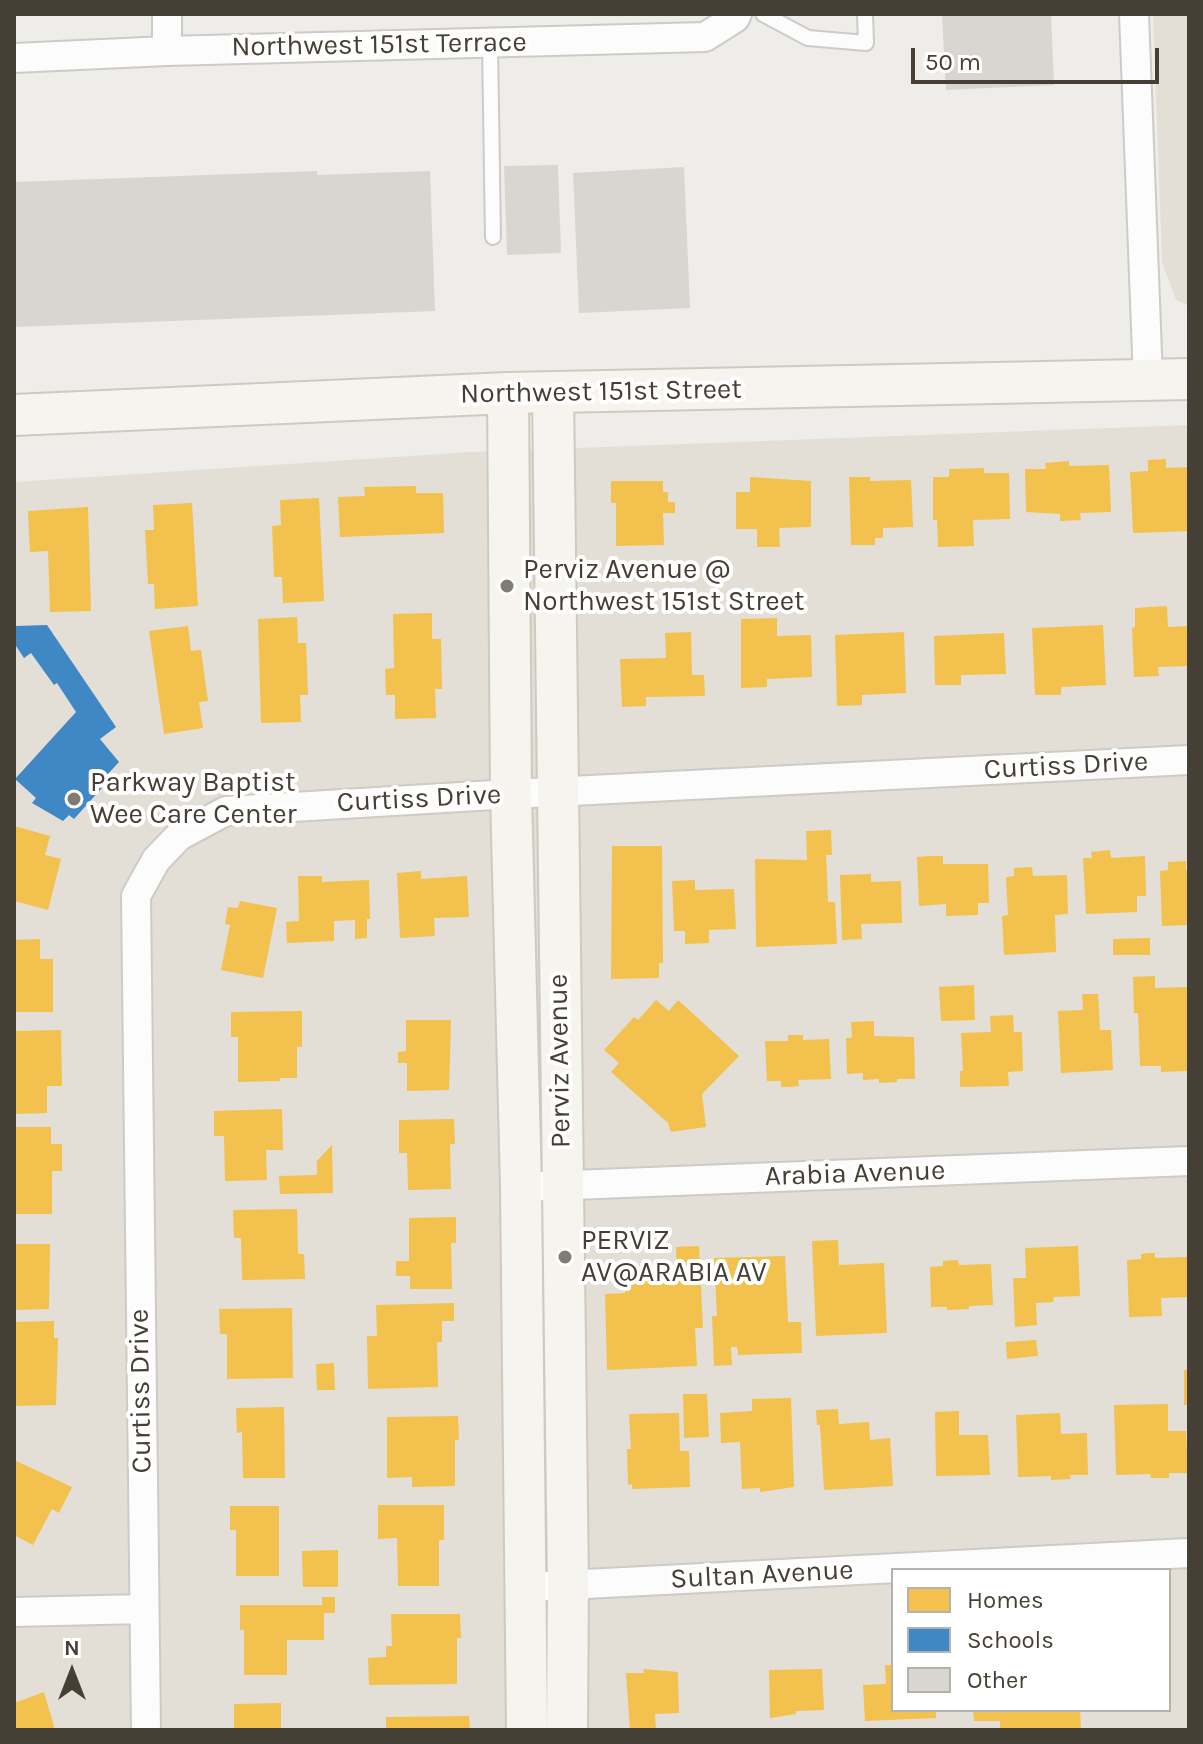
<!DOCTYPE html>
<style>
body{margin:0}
#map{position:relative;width:1203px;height:1744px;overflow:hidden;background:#efede9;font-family:Karla,sans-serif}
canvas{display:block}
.frame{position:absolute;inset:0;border:16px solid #453f35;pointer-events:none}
.legend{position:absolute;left:891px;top:1568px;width:280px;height:144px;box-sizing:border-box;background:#fff;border:2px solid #b5b2ae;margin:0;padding:10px 14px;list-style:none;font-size:24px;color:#453f35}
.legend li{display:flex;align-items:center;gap:16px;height:40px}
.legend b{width:40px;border:2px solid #b5b2ae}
.north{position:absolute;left:32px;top:1632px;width:80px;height:80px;-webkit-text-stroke:6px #fff;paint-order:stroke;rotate:0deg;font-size:22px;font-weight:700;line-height:32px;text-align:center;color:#453f35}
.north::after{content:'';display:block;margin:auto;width:28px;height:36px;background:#453f35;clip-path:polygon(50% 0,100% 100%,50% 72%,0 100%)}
.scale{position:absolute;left:911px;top:48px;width:248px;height:36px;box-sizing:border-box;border:4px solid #453f35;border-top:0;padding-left:10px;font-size:24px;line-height:28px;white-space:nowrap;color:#453f35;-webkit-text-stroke:6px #fff;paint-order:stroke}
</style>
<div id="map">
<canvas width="1203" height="1744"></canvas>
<div class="frame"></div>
<ul class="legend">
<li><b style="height:22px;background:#f2c14e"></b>Homes</li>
<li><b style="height:22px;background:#3f88c5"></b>Schools</li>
<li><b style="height:22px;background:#d9d6d1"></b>Other</li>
</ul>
<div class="north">N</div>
<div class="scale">50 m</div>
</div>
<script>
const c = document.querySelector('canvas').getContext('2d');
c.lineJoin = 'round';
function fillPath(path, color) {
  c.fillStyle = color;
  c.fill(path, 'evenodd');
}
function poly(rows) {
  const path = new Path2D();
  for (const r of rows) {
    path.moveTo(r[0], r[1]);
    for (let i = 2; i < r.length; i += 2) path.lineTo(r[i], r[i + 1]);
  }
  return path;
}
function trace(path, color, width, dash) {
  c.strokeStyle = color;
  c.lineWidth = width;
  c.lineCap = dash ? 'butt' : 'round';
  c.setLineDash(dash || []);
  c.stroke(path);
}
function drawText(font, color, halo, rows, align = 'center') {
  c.font = font + ' Karla,sans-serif';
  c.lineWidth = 8;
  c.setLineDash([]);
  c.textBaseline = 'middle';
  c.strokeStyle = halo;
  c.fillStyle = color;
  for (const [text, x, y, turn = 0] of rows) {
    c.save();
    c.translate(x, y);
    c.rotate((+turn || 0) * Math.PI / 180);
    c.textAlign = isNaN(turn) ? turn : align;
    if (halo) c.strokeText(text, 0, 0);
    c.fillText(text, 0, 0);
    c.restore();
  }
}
const residential = poly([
 [1153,14,1189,14,1189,306,1176,300,1162,262],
 [1189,425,1189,1730,14,1730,14,482,471,452],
 [893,1570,1169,1570,1169,1710,893,1710]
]);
const homes = poly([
 [1166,459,1166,468,1189,467,1189,531,1133,533,1130,472,1148,471,1148,460],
 [1069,461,1069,466,1109,465,1111,512,1080,513,1081,520,1060,521,1060,514,1026,512,1025,469,1046,469,1045,463],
 [984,468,984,473,1009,473,1010,519,973,520,974,546,938,547,937,520,933,520,933,477,949,477,949,469],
 [750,477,811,481,811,527,779,528,780,547,757,547,757,529,736,529,736,492,750,492],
 [849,477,870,477,870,481,911,480,913,527,883,528,883,538,875,538,875,545,851,545],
 [611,481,663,481,663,492,668,492,668,502,675,502,675,513,663,513,664,545,616,546,616,503,611,503],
 [416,486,416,493,443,493,444,533,340,537,338,497,365,496,364,487],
 [319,498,324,601,283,603,282,577,274,577,272,526,281,525,280,500],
 [192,503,198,606,155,609,154,584,148,584,145,530,154,530,153,505],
 [88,507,91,611,50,612,48,551,30,552,28,511],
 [1167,606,1168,627,1189,626,1189,666,1158,667,1159,676,1134,677,1132,628,1135,627,1135,608],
 [432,613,432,639,441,639,442,689,435,689,436,718,395,719,395,695,386,695,385,669,394,668,393,614],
 [297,617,298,643,306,643,308,695,300,695,301,722,261,723,258,619],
 [777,618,777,636,811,635,812,677,767,679,767,687,741,688,741,619],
 [1103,625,1106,685,1061,687,1061,695,1035,695,1032,628],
 [188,626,191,651,201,650,208,701,199,702,203,728,164,734,149,631],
 [691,632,692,675,704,675,705,696,646,697,646,706,622,707,620,659,666,658,665,633],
 [904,632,906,693,862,695,862,705,837,706,835,635],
 [1004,633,1006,674,961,675,961,685,935,685,934,636],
 [14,826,50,836,45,855,61,859,48,910,14,901],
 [831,830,832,855,826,855,828,902,835,902,837,944,756,947,755,859,807,860,806,831],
 [612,846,662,846,663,963,659,963,659,978,611,979],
 [1110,850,1111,858,1145,856,1146,896,1137,896,1137,912,1086,914,1083,858,1092,858,1091,852],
 [930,856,943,856,943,864,988,864,989,903,978,903,978,915,946,916,946,904,919,906,917,857],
 [1186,861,1186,870,1189,870,1187,925,1162,926,1160,871,1168,870,1168,862],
 [1032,867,1033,876,1067,875,1068,914,1055,915,1056,952,1004,955,1002,916,1008,915,1006,877,1014,876,1014,868],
 [421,871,421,879,467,876,469,917,434,918,435,936,400,938,397,873],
 [871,874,871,882,901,881,902,923,861,924,862,939,842,940,840,875],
 [298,876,322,876,322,882,369,880,370,919,367,919,367,938,355,939,355,920,334,921,334,941,287,943,286,922,299,921],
 [695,880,695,890,734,889,736,929,709,930,709,943,685,944,685,931,674,931,672,881],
 [240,901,277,908,263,978,221,970,230,925,225,924,228,907,238,908],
 [1150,938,1150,955,1113,955,1113,939],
 [40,939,40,959,53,959,53,1012,14,1012,14,940],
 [1155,976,1155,988,1189,987,1187,1071,1161,1072,1161,1066,1140,1066,1138,1013,1134,1013,1133,977],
 [974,985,975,1020,941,1021,939,987],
 [1082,994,1098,994,1100,1030,1111,1030,1113,1070,1061,1073,1058,1011,1083,1010],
 [656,1000,669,1011,678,1000,739,1056,702,1094,706,1127,671,1132,668,1123,611,1072,619,1063,604,1050,634,1017,638,1020],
 [302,1011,302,1047,297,1047,297,1078,280,1078,280,1081,238,1082,238,1037,231,1037,231,1012],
 [1013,1015,1014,1032,1022,1032,1023,1071,1008,1072,1009,1086,960,1087,960,1071,963,1071,961,1033,991,1032,990,1016],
 [406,1020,451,1020,449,1090,407,1091,407,1063,398,1063,398,1052,406,1051],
 [874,1021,874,1036,914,1037,915,1079,897,1079,897,1082,879,1083,879,1079,863,1080,863,1073,847,1074,846,1038,852,1038,851,1022],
 [61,1030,62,1086,47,1086,47,1113,14,1114,14,1031],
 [788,1035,803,1035,803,1040,829,1039,831,1079,798,1080,799,1086,790,1087,781,1087,781,1081,767,1081,765,1041,788,1041],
 [282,1109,283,1150,266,1150,267,1180,225,1181,224,1136,214,1136,214,1111],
 [454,1119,455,1144,450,1144,451,1189,408,1190,407,1153,399,1153,399,1120],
 [14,1127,51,1127,51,1144,62,1144,62,1171,52,1171,52,1214,14,1214],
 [332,1145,333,1193,280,1194,279,1176,317,1175,317,1161],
 [297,1209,298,1254,304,1254,305,1279,242,1280,241,1238,234,1238,233,1210],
 [456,1217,456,1243,451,1243,452,1289,410,1289,410,1276,396,1276,396,1261,409,1261,409,1218],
 [838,1240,839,1265,884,1263,887,1333,816,1336,812,1241],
 [14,1244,50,1244,49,1309,14,1310],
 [699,1246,703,1328,695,1328,697,1366,607,1370,605,1294,625,1293,624,1275,642,1274,642,1270,677,1272,676,1247],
 [1078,1246,1080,1296,1053,1297,1054,1302,1036,1303,1037,1325,1015,1327,1013,1278,1026,1278,1025,1248],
 [1148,1253,1155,1253,1155,1258,1188,1257,1189,1297,1161,1298,1162,1316,1129,1317,1127,1260,1141,1259,1141,1254],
 [785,1256,788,1322,801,1322,802,1353,738,1355,737,1347,731,1347,732,1365,714,1366,712,1316,717,1316,714,1258],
 [958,1260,959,1265,991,1264,993,1305,969,1306,969,1309,947,1310,947,1307,931,1307,930,1267,943,1266,943,1261],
 [454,1303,454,1321,442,1321,442,1342,437,1342,438,1387,368,1389,367,1336,377,1336,376,1305],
 [292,1308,293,1378,227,1379,227,1334,220,1334,219,1309],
 [54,1321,54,1338,58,1338,56,1405,14,1406,14,1322],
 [1036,1340,1038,1356,1007,1359,1006,1342],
 [334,1363,335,1390,317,1390,316,1364],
 [1189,1369,1189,1405,1184,1405,1184,1370],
 [683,1394,707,1394,709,1437,684,1438],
 [791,1398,794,1487,760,1492,760,1488,742,1489,740,1442,721,1443,720,1413,752,1411,752,1399],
 [1168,1404,1168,1431,1186,1431,1188,1473,1169,1473,1169,1478,1151,1478,1150,1474,1116,1475,1114,1405],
 [284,1407,285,1478,243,1478,242,1432,237,1433,236,1408],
 [838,1409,839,1424,869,1422,870,1440,890,1438,893,1486,824,1490,820,1425,817,1425,816,1410],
 [959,1411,959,1435,988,1435,990,1475,936,1476,935,1412],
 [679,1413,680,1451,689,1451,690,1487,632,1489,632,1484,628,1485,627,1449,631,1449,629,1414],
 [1060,1413,1061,1434,1087,1433,1088,1475,1070,1475,1071,1479,1051,1480,1051,1476,1018,1477,1016,1415],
 [458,1416,459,1440,455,1440,455,1486,412,1487,412,1477,387,1478,387,1417],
 [14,1460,72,1487,59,1513,52,1509,33,1545,14,1535],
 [378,1505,444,1505,444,1540,439,1540,439,1586,398,1586,397,1538,378,1539],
 [230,1506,279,1506,279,1576,236,1576,236,1530,230,1530],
 [338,1550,338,1587,303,1587,302,1551],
 [322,1597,335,1597,335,1613,324,1613,324,1640,287,1640,287,1675,244,1675,244,1630,240,1630,240,1605,322,1605],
 [391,1614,460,1614,461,1638,457,1638,457,1684,369,1685,368,1658,386,1657,386,1646,392,1646],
 [885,1665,893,1665,893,1710,936,1710,936,1718,865,1721,863,1685,886,1684],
 [643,1669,678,1672,679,1713,655,1714,656,1730,630,1730,626,1673,644,1673],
 [822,1669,824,1710,796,1711,796,1714,770,1718,769,1670],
 [44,1692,55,1730,14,1730,14,1703],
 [281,1703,281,1730,234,1729,234,1704],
 [973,1710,1080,1710,1081,1730,1000,1730,1000,1721,974,1721],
 [469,1716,470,1730,386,1730,386,1717]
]);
const schools = poly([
 [47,625,116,727,100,739,119,762,106,776,110,779,74,819,69,815,63,821,32,803,36,798,15,779,76,712,57,683,54,685,31,653,24,658,14,643,16,626]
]);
const building = poly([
 [942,14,1051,14,1054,85,946,90],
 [558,165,561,253,507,255,504,166],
 [684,167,690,308,579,313,573,173],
 [317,171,317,175,430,171,435,311,14,327,14,182]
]);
const lane = poly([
 [763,14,808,38,866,43,865,14],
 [490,43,493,237]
]);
const street = poly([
 [167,14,167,51],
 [1134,14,1148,380],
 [14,58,167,51,705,37,735,18,737,14],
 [521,1187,1189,1161],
 [527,1587,1189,1553],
 [14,1612,143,1609],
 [146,1730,136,896,156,860,179,836,226,811,511,794,1189,760]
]);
const secondary = poly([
 [553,392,568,1584,567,1730],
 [508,393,511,794,521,1187,527,1730],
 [14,415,508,393,1189,379]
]);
const markers = [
 [507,586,8,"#807c74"],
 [74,799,8,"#807c74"],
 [565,1257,8,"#807c74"]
];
const streetNames = [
 ["Northwest 151st Terrace",379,45,-1],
 ["Northwest 151st Street",601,392,-1],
 ["Curtiss Drive",1066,766,-3],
 ["Curtiss Drive",419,799,-3],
 ["Perviz Avenue",560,1061,-91],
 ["Arabia Avenue",855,1174,-2],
 ["Curtiss Drive",141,1391,-91],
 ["Sultan Avenue",762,1575,-3]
];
const poiNames = [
 ["Perviz Avenue @",523,570],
 ["Northwest 151st Street",523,602],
 ["Parkway Baptist",90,783],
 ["Wee Care Center",90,815],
 ["PERVIZ",581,1241],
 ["AV@ARABIA AV",581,1273]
];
fillPath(residential, '#e3dfd6');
fillPath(homes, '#f2c14e');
fillPath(schools, '#3f88c5');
fillPath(building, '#d9d6d1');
trace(lane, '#cdcbc7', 18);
trace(street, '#cdcbc7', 32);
trace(secondary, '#cecac0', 44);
trace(lane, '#fdfcfc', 14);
trace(street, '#fdfcfc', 28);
trace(secondary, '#f6f4ee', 40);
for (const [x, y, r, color] of markers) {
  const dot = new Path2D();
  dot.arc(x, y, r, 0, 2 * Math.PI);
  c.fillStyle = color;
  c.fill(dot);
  trace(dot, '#fff', 3);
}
drawText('28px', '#453f35', '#fff', streetNames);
drawText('28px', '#453f35', '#fff', poiNames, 'left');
</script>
